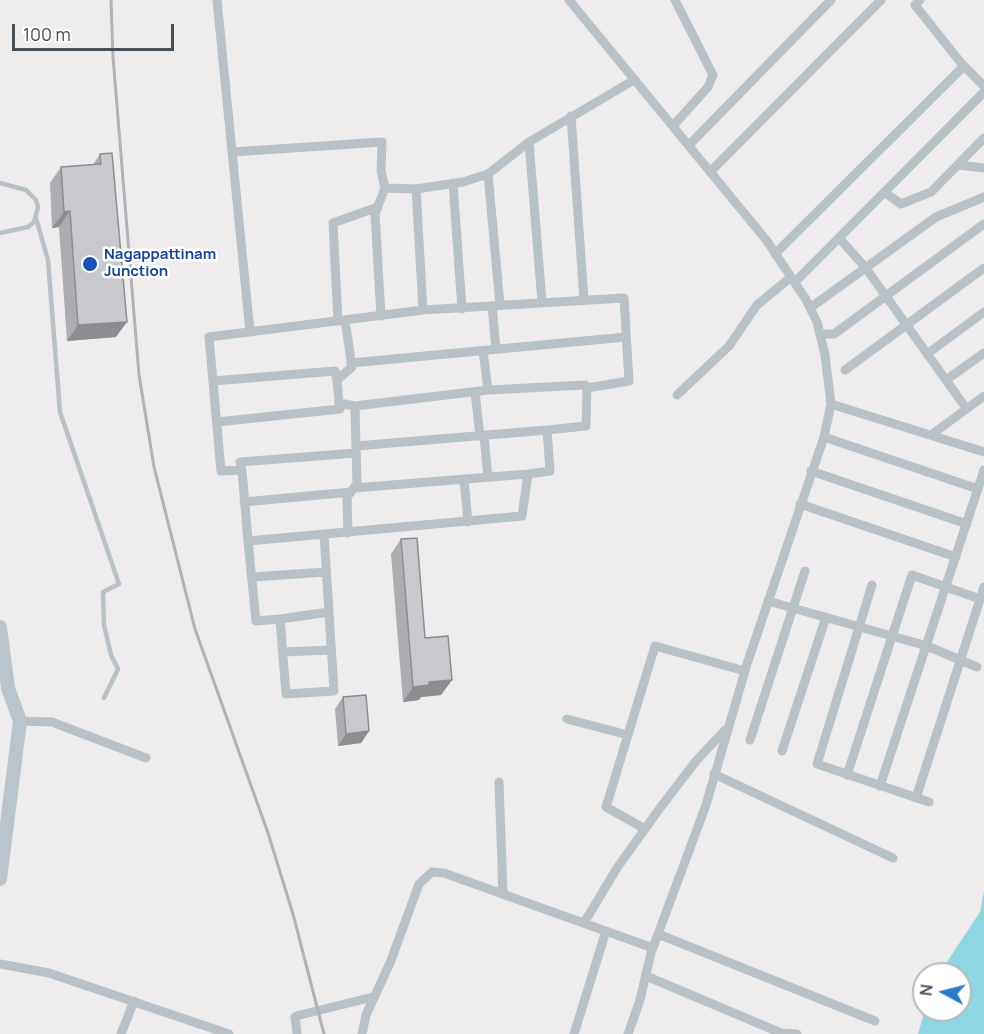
<!DOCTYPE html>
<style>
body{margin:0}
#map{position:relative;width:984px;height:1034px;overflow:hidden;background:#eeecec;font-family:Manrope,sans-serif}
canvas{display:block}
.north{position:absolute;left:912px;top:962px;width:60px;height:60px;box-sizing:border-box;background:#fff;border:2px solid #b5b9bc;border-radius:50%;rotate:277deg;font-size:16px;font-weight:700;line-height:24px;text-align:center;color:#465057}
.north::after{content:'';display:block;margin:auto;width:21px;height:27px;background:#2a7bca;clip-path:polygon(50% 0,100% 100%,50% 72%,0 100%)}
.scale{position:absolute;left:12px;top:24px;width:162px;height:27px;box-sizing:border-box;border:3px solid #465057;border-top:0;padding-left:8px;font-size:18px;line-height:21px;white-space:nowrap;color:#465057;-webkit-text-stroke:4px #fff;paint-order:stroke}
</style>
<div id="map">
<canvas width="984" height="1034"></canvas>
<div class="north">N</div>
<div class="scale">100 m</div>
</div>
<script>
const c = document.querySelector('canvas').getContext('2d');
c.lineJoin = 'round';
function fillPath(path, color) {
  c.fillStyle = color;
  c.fill(path, 'evenodd');
}
function poly(rows) {
  const path = new Path2D();
  for (const r of rows) {
    path.moveTo(r[0], r[1]);
    for (let i = 2; i < r.length; i += 2) path.lineTo(r[i], r[i + 1]);
  }
  return path;
}
function trace(path, color, width, dash) {
  c.strokeStyle = color;
  c.lineWidth = width;
  c.lineCap = dash ? 'butt' : 'round';
  c.setLineDash(dash || []);
  c.stroke(path);
}
function drawText(font, color, halo, rows, align = 'center') {
  c.font = font + ' Manrope,sans-serif';
  c.lineWidth = 5;
  c.setLineDash([]);
  c.textBaseline = 'middle';
  c.strokeStyle = halo;
  c.fillStyle = color;
  for (const [text, x, y, turn = 0] of rows) {
    c.save();
    c.translate(x, y);
    c.rotate((+turn || 0) * Math.PI / 180);
    c.textAlign = isNaN(turn) ? turn : align;
    if (halo) c.strokeText(text, 0, 0);
    c.fillText(text, 0, 0);
    c.restore();
  }
}
const water = poly([
 [984,891,984,1034,918,1034,925,1010,960,1010,960,974,939,974,980,912]
]);
const service = poly([
 [0,183,26,190,36,200,38,207,34,222,28,227,0,233],
 [36,218,48,260,60,412,119,584,103,592,104,625,111,655,118,669,104,698]
]);
const minor = poly([
 [217,0,250,332],
 [569,0,767,241,805,298,817,322,825,355,831,404,824,437,747,664,706,805,651,953,640,1000,628,1034],
 [920,0,915,5,961,63,984,86],
 [571,116,584,300],
 [673,126,708,87,713,75,675,0],
 [529,142,542,302],
 [689,145,831,0],
 [233,152,382,142,381,171,385,188,416,189,463,182,488,174,529,142,634,80],
 [958,165,984,168],
 [710,172,881,0],
 [488,174,500,305],
 [453,183,462,309],
 [416,189,423,310],
 [884,192,901,204,931,192,984,138],
 [839,238,865,267,966,408],
 [775,254,964,66],
 [795,282,984,92],
 [492,306,496,349],
 [810,308,936,217,984,197],
 [381,316,375,214,385,188],
 [345,320,352,367,337,380,339,403,355,406,357,484,347,497,348,533],
 [338,321,333,223,378,207],
 [820,334,834,334,984,224],
 [483,351,488,390],
 [927,354,984,312],
 [351,363,626,337],
 [845,370,984,268],
 [946,380,984,353],
 [213,381,335,371,337,380],
 [475,392,480,436],
 [677,395,729,346,757,305,791,277],
 [831,404,984,452],
 [355,406,488,390,585,385,587,388],
 [217,422,340,409,339,403],
 [931,435,984,396],
 [484,436,488,477],
 [824,437,978,489],
 [356,446,547,430],
 [242,470,240,462,356,453],
 [811,471,967,524],
 [464,479,468,522],
 [354,488,528,474],
 [244,502,351,492],
 [800,504,956,557],
 [248,541,522,516,528,474,550,471,547,430,586,426,587,388,629,381,624,298,423,310,209,337,221,471,242,470,248,541,256,621,280,619,286,694,334,691,324,535],
 [252,577,326,572],
 [872,585,817,764,929,802],
 [768,601,927,646,977,667],
 [280,619,329,612],
 [283,652,331,650],
 [567,719,628,735],
 [20,721,52,722,146,758],
 [750,740,805,571],
 [782,751,826,617],
 [714,774,893,858],
 [847,775,912,575,980,599],
 [499,782,503,894],
 [880,786,984,470],
 [916,798,984,587],
 [645,829,606,807,655,646,745,671],
 [584,923,617,868,660,808,696,761,725,730],
 [658,934,875,1021],
 [0,964,49,973,229,1034],
 [646,976,781,1033,797,1034],
 [121,1034,134,1001],
 [297,1034,295,1017,300,1015,373,997],
 [362,1034,366,1015,390,963,419,884,432,872,444,873,653,948],
 [574,1034,606,931]
]);
const secondary = poly([
 [0,627,8,688,20,721,0,879]
]);
const rail = poly([
 [111,0,113,57,139,375,154,467,195,629,268,833,293,914,324,1034]
]);
const wall = poly([
 [100,154,116,337,67,341,59,227,52,228,50,183,61,167,93,165],
 [401,539,425,638,452,680,441,695,421,697,419,700,403,702,391,554],
 [343,697,369,731,361,743,338,746,335,709]
]);
const shadedWall = poly([
 [70,211,59,227,52,228,64,212],
 [127,322,116,337,67,341,78,325],
 [452,680,441,695,421,697,419,700,403,702,413,687,429,682],
 [369,731,361,743,338,746,346,734]
]);
const building = poly([
 [112,153,127,322,78,325,70,211,64,212,61,167,101,164,100,154,112,153],
 [417,538,425,638,448,636,452,680,429,682,429,685,413,687,401,539,417,538],
 [366,695,369,731,346,734,343,697,366,695]
]);
const markers = [
 [90,264,8,"#1a4fb4"]
];
const transitNames = [
 ["Nagappattinam",104,255],
 ["Junction",104,272]
];
fillPath(water, '#8fd6e2');
trace(service, '#b8c1c7', 4.5);
trace(minor, '#b8c1c7', 9);
trace(secondary, '#b9c4cc', 14);
trace(rail, '#afb2b6', 3);
fillPath(wall, '#abadb1');
fillPath(shadedWall, '#8b8d90');
fillPath(building, '#c7c9ce');
trace(building, '#8b8d90', 1.5);
for (const [x, y, r, color] of markers) {
  const dot = new Path2D();
  dot.arc(x, y, r, 0, 2 * Math.PI);
  c.fillStyle = color;
  c.fill(dot);
  trace(dot, '#fff', 2);
}
drawText('bold 15px', '#164399', '#fff', transitNames, 'left');
</script>
